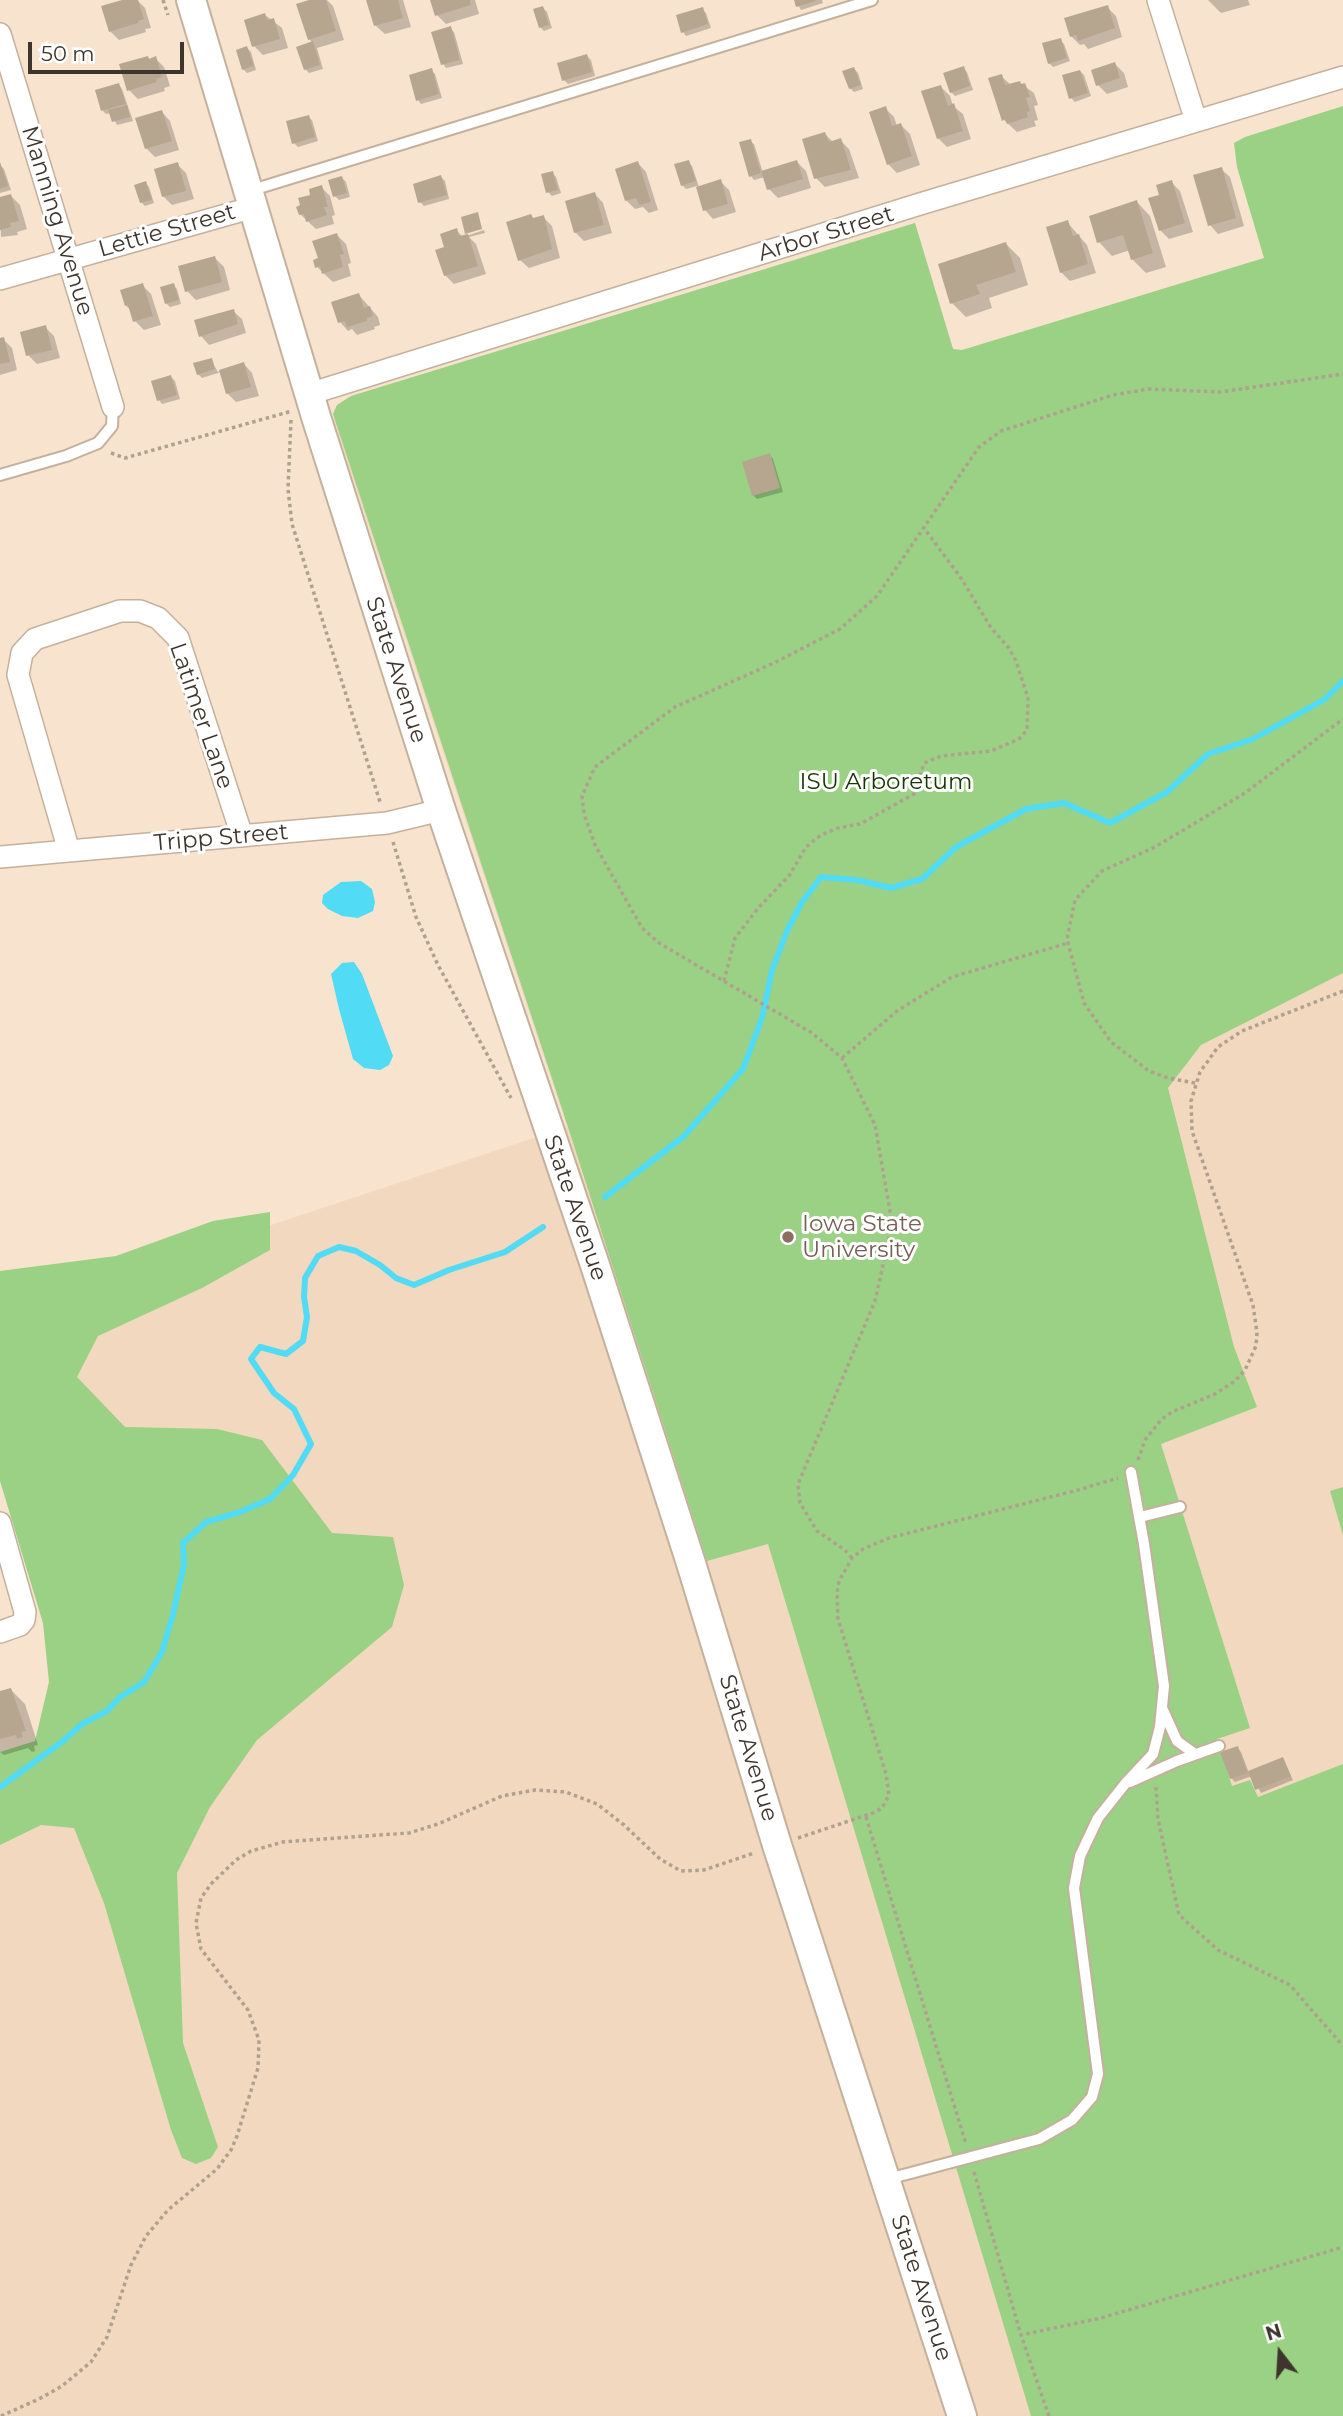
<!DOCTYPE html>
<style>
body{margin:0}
#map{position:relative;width:1343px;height:2416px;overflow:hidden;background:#f7e3ce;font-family:Montserrat,sans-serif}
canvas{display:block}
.north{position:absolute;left:1245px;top:2318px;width:70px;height:70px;-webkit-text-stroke:5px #fff;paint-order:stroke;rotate:343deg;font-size:19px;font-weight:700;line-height:28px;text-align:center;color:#3e362e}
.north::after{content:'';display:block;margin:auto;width:24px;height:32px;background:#3e362e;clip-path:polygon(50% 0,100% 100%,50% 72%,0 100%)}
.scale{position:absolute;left:28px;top:42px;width:156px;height:32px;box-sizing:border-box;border:4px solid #3e362e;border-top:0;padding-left:9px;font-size:21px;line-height:24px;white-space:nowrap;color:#3e362e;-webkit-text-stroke:5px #fff;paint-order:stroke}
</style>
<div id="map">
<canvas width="1343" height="2416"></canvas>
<div class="north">N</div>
<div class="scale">50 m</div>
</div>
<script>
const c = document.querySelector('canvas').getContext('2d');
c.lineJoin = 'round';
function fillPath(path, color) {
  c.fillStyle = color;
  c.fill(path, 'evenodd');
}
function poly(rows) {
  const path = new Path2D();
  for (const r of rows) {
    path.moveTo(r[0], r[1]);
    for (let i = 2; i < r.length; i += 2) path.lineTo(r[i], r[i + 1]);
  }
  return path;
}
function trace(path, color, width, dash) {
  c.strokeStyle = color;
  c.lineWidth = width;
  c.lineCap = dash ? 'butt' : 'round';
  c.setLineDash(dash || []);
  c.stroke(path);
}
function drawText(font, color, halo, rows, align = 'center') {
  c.font = font + ' Montserrat,sans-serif';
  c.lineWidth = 6;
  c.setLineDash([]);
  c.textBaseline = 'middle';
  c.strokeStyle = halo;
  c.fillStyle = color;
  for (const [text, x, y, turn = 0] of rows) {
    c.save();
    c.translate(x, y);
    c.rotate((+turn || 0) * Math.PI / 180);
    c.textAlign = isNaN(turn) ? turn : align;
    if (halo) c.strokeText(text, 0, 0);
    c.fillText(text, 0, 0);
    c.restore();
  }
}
const built = poly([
 [1343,193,1343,2416,0,2416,0,1784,72,1720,0,1315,567,1127,335,425,333,414,337,405,351,396,915,223,962,378,1274,284]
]);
const green = poly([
 [1343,106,1343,973,1201,1045,1168,1088,1234,1347,1257,1407,1161,1444,1250,1728,1217,1739,1232,1786,1250,1780,1258,1797,1343,1764,1343,2416,1031,2416,768,1544,707,1561,568,1127,333,414,337,405,351,396,915,223,953,349,962,350,1264,258,1237,167,1234,143,1245,137],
 [270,1212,270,1250,202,1288,98,1336,77,1377,125,1427,217,1429,262,1440,332,1533,393,1537,404,1585,392,1627,257,1740,210,1807,177,1873,183,2043,218,2147,211,2158,196,2164,182,2158,171,2130,104,1903,74,1828,41,1825,0,1845,0,1752,35,1741,49,1682,43,1623,0,1481,0,1271,116,1256,213,1221],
 [1343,1487,1343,1535,1330,1491]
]);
const water = poly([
 [361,881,372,889,375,902,373,911,358,918,342,916,328,909,322,903,323,895,341,882],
 [354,962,362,974,393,1056,389,1065,380,1070,364,1068,353,1059,339,1009,331,974,342,963]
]);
const shadow = poly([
 [133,0,137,0,145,8,151,28,145,29,146,32,119,40,110,31],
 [314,0,327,0,333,6,344,40,317,48,323,69,309,73,305,69,313,43,309,39],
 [368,0,403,0,411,27,385,34,376,26],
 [432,0,475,0,479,14,446,24,437,15],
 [795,0,822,0,823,3,801,10],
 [1208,0,1248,0,1250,5,1221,13],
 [1107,7,1116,16,1122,37,1088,49,1084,44,1080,45,1071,36],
 [543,8,547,12,552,28,544,31,540,27],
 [702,9,706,13,711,28,686,36,683,32],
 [265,15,282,28,288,48,263,55,254,46],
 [450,28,454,32,463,64,446,68,443,64],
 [1060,40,1064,44,1070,61,1053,67,1049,63],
 [247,48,251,52,256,70,247,73,243,69],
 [587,56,591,60,595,76,568,84,564,80],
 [148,58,150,60,155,58,164,67,170,86,164,88,165,91,138,99,129,90],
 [1115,64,1124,73,1128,87,1107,94,1098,85],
 [963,68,967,72,973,90,955,96,951,92],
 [854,69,858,73,863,89,854,92,850,88],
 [431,70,435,74,442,98,421,104,418,100],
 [1080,71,1084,75,1091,96,1075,102,1071,98],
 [1001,76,1011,85,1020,83,1034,93,1038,105,1034,106,1038,120,1034,121,1036,126,1017,132,1004,120],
 [119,85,122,89,133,121,117,125,111,113,106,114,103,111],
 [941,87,950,96,953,106,963,114,971,139,947,147,939,139],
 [885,108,894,117,897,126,901,125,910,134,920,165,897,173,888,164],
 [162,112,170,121,179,150,155,157,146,148],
 [308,117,312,120,318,141,298,147,294,143],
 [825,134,834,143,840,140,849,149,859,178,825,187,816,178],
 [750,141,754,144,763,173,797,162,806,171,811,188,778,198,769,189,765,177,754,180,751,176],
 [688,162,692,166,699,187,720,181,729,190,736,212,713,219,705,210,697,186,686,189,682,185],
 [638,163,646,172,658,210,649,213,643,207,635,209,626,200],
 [177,164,186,173,194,199,172,205,163,196],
 [0,165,4,169,11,190,0,193],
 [1221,169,1230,177,1244,226,1218,234,1210,225],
 [552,173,556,177,561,193,552,196,548,192],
 [441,177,445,181,449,199,424,206,420,202],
 [342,178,346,182,350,197,339,200,335,196],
 [1171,182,1180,191,1193,232,1169,239,1160,230,1161,196],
 [145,183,149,187,154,203,145,206,141,202],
 [321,187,330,196,335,215,332,216,334,224,316,229,300,214],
 [595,194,603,203,612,233,584,241,575,232],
 [11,196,20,205,27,229,17,232,18,235,1,237,0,199],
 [1137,202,1150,216,1166,267,1146,273,1132,259,1130,250,1112,256,1099,242],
 [543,217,552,226,560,258,529,268,520,260,534,220],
 [1067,222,1087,245,1096,273,1070,281,1061,272],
 [456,230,463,237,484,230,485,233,469,237,476,244,486,274,454,284,445,275],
 [337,235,346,244,351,263,348,264,351,276,333,282,317,267],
 [1006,244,1020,258,1028,285,989,298,992,308,966,317,952,303],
 [215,258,224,267,230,290,196,300,187,291],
 [142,285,151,294,161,325,144,330,135,321,132,311,126,306],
 [173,285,177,289,181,304,170,307,166,303],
 [359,295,378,317,380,325,374,327,375,329,357,335,352,329,348,331,340,322],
 [233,311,242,319,246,333,209,345,201,336],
 [45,327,54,336,60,358,37,364,28,355],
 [3,339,12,348,17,370,0,375,0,340],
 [211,360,218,372,244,364,252,373,259,396,236,402,227,393,221,372,202,378,198,374],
 [171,377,175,381,180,399,162,404,159,400],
 [770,455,773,459,783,492,757,499,753,495],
 [11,1690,25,1704,38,1745,34,1746,35,1751,32,1752,28,1748,4,1755,0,1752,0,1693],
 [1237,1748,1241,1752,1249,1773,1283,1760,1293,1780,1261,1793,1252,1776,1235,1782,1231,1778]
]);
const stream = poly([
 [605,1197,683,1137,743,1069,762,1018,772,970,787,931,802,902,821,877,857,880,891,888,922,879,956,847,1026,809,1064,803,1110,823,1167,792,1208,754,1253,739,1325,699,1343,681],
 [0,1787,63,1741,82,1724,107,1711,120,1697,144,1682,162,1652,172,1618,184,1565,183,1543,206,1522,240,1512,270,1499,293,1475,311,1444,294,1409,274,1393,251,1359,260,1347,286,1354,303,1341,307,1317,304,1297,305,1278,318,1256,339,1247,356,1251,380,1265,396,1278,414,1285,449,1270,505,1252,543,1227]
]);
const building = poly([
 [122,0,138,0,144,19,138,21,138,23,109,32,101,6],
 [309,0,326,0,336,31,308,40,296,4],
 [366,0,398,0,403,18,374,26],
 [430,0,470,0,471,5,435,16],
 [794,0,815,0,816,1,796,7],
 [1108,5,1115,28,1078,41,1076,35,1070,37,1064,18],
 [543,6,549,25,539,28,533,9],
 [703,7,708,24,681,33,676,15],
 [265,13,267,20,274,18,280,39,252,47,244,20],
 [451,26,460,60,441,65,431,32],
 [1061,38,1067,58,1048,64,1042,43],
 [313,41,320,65,304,70,296,47],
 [247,46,254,66,242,70,236,50],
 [587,54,592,72,562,81,557,63],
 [148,56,149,59,156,56,162,77,156,79,157,82,127,91,119,64],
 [1115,62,1120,78,1096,86,1091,70],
 [964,66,970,86,950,93,943,73],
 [854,67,861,85,849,89,842,71],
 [432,68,439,94,416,101,409,75],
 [1080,70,1088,93,1069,99,1062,75],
 [1002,74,1005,85,1020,81,1021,84,1025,83,1030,97,1026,98,1030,111,1027,112,1028,117,1007,124,1005,119,1002,121,988,78],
 [119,83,126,104,101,111,95,90],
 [941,85,948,106,954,103,963,131,937,139,921,91],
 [127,105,130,117,112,122,108,110],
 [886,106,892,126,901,123,912,156,887,165,869,112],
 [162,110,172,141,145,149,135,118],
 [309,115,315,137,292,144,286,121],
 [825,132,829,142,841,138,851,170,814,179,802,139],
 [751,139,761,173,749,177,739,142],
 [689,160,696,181,681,186,674,164],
 [797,160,803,179,767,190,761,171],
 [638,161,651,202,639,205,636,198,625,201,615,169],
 [0,162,8,186,0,189],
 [178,162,186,191,162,197,154,169],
 [1222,167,1236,218,1208,226,1193,175],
 [553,171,558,190,546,193,541,174],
 [441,175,447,195,418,203,413,184],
 [342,176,347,193,333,197,328,180],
 [721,179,728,204,703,211,696,187],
 [1172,180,1185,223,1159,231,1148,198,1159,195,1156,185],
 [146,181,152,200,140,203,134,185],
 [322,185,328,207,324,207,327,215,306,222,304,214,299,215,296,207,300,205,298,198,310,195,309,189],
 [595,192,604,225,574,233,565,201],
 [11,194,19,221,10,223,11,227,0,230,0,197],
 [1137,200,1153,253,1131,260,1123,235,1097,243,1089,216],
 [478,212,482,229,465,234,461,217],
 [531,214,533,218,544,215,552,249,518,261,506,222],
 [1068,220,1073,236,1079,234,1088,264,1060,273,1046,227],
 [457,228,459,236,468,234,478,266,444,276,435,250,444,247,440,234],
 [337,233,344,254,340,255,343,267,322,274,320,266,315,268,313,260,318,258,312,241],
 [1006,242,1016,272,976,285,980,294,950,304,938,264],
 [215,256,222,282,185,292,178,266],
 [143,283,153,316,133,322,128,305,125,306,120,290],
 [174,283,179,300,165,304,160,287],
 [359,293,364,308,370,306,373,316,367,318,367,321,347,327,345,321,338,323,331,302],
 [234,309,238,324,199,337,194,320],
 [46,325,52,350,26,356,20,332],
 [4,337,10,362,0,364,0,338],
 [212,358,215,369,197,375,193,363],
 [244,362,251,387,226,394,219,370],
 [171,375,177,395,157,401,151,381],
 [770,453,780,488,752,496,742,462],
 [11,1688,26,1731,21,1732,23,1737,17,1739,16,1735,0,1739,0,1691],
 [1238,1746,1247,1773,1230,1779,1220,1752],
 [1283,1757,1291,1776,1255,1790,1248,1771]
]);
const path = poly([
 [163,0,168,15],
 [291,420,288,489,292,524,381,805],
 [111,453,125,458,292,411],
 [393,842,416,917,438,965,511,1098],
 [724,981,735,938,759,907,789,876,806,847,821,835,838,828,860,824,914,794,924,763,941,756,991,751,1019,739,1027,730,1028,698,1016,661,1009,648,991,628,961,578,924,528],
 [842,1058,897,1011,952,977,1068,943],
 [1195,1083,1168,1078,1149,1071,1111,1042,1084,1003,1067,939,1075,900,1102,871,1155,847,1245,793,1343,719],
 [1138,1460,1145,1440,1161,1420,1172,1412,1215,1394,1235,1381,1245,1370,1256,1346,1257,1333,1253,1305,1192,1131,1191,1101,1200,1072,1218,1047,1242,1031,1343,991],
 [852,1558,845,1550,817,1531,800,1503,798,1484,875,1301,890,1234,891,1217,875,1125,842,1058,812,1033,659,943,642,928,595,845,584,814,582,796,595,767,675,707,774,663,840,629,877,596,979,447,1001,431,1113,395,1149,389,1220,392,1343,374],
 [1156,1787,1158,1819,1179,1915,1218,1950,1290,1985,1343,2046],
 [866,1817,966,2144],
 [798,1838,873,1813,882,1808,889,1795,886,1774,838,1619,837,1593,839,1581,852,1558,863,1549,889,1538,1078,1490,1118,1478],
 [974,2172,1021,2335],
 [1,2416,39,2399,62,2386,91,2362,107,2337,131,2265,146,2236,168,2210,217,2169,231,2150,237,2136,258,2068,259,2040,248,2010,201,1949,196,1923,201,1898,211,1884,236,1860,251,1851,283,1842,409,1833,438,1824,502,1796,535,1790,566,1792,597,1804,624,1825,660,1859,681,1871,704,1870,754,1853],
 [1049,2416,1021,2335,1101,2318,1343,2247]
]);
const service = poly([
 [249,191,872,0],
 [0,475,66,456,98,443,112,426,113,407],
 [1140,1517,1180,1507],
 [1163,1710,1177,1741,1195,1754],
 [1130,1782,1177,1761,1219,1746],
 [888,2179,1039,2139,1072,2120,1092,2097,1098,2074,1074,1888,1080,1856,1098,1818,1125,1784,1153,1754,1160,1727,1164,1686,1144,1544,1131,1472]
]);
const minor = poly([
 [1158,0,1196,121],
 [0,34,113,407],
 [0,279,254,207],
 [309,394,920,204,1343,77],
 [69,851,18,675,22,653,35,639,120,611,140,611,158,618,178,638,242,836],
 [0,857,387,823,441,810],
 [0,1523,25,1612,24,1620,20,1625,0,1632]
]);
const tertiary = poly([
 [191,0,317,420,441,810,595,1265,690,1560,777,1845,962,2416]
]);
const markers = [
 [788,1237,7,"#8d6e63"]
];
const streetNames = [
 ["Manning Avenue",57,221,73],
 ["Lettie Street",167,231,-16],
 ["Arbor Street",826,234,-17],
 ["State Avenue",396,670,72],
 ["Latimer Lane",201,716,71],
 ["Tripp Street",221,838,-5],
 ["State Avenue",575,1208,71],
 ["State Avenue",748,1748,73],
 ["State Avenue",921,2288,72]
];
const parkNames = [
 ["ISU Arboretum",886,782]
];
const educationNames = [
 ["Iowa State",802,1224],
 ["University",802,1250]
];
fillPath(built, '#f2d8be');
fillPath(green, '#9ad184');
fillPath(water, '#51dbf4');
fillPath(shadow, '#0003');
trace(stream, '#51dbf4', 6);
fillPath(building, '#b6a690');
trace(service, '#c4b19d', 14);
trace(minor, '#c4b19d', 24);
trace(tertiary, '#c4b19d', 32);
trace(path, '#b0a090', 3.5, [3.5, 3.5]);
trace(service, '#fff', 10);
trace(minor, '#fff', 21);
trace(tertiary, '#fff', 28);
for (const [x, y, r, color] of markers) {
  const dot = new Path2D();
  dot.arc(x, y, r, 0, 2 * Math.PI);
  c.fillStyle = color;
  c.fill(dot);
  trace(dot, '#fff', 2.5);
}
drawText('23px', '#3e362e', '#fff', streetNames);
drawText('23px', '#153901', '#fff', parkNames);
drawText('23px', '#785e54', '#fff', educationNames, 'left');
</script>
